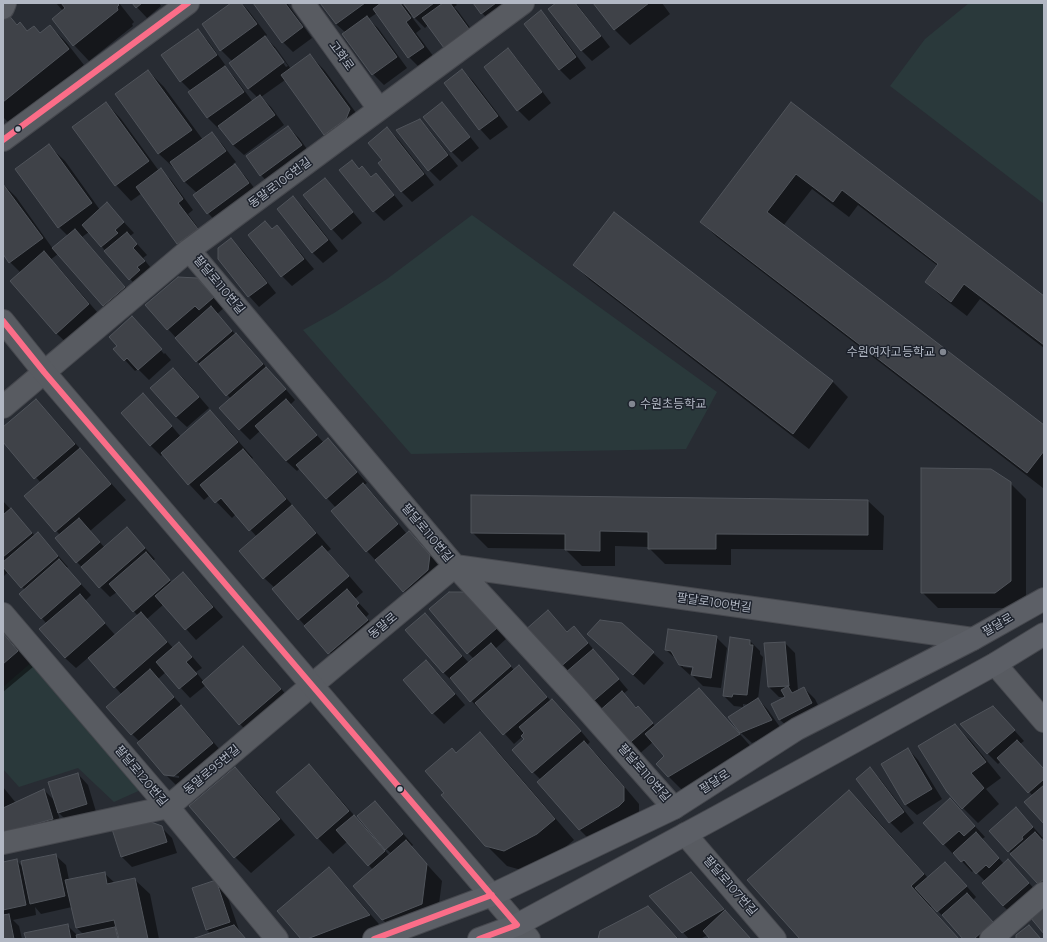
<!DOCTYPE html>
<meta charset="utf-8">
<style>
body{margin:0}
#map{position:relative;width:1047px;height:942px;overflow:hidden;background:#282c33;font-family:Montserrat,sans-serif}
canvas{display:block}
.frame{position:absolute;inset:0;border:4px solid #b2b8c4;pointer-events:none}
</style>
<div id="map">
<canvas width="1047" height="942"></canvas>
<div class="frame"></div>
</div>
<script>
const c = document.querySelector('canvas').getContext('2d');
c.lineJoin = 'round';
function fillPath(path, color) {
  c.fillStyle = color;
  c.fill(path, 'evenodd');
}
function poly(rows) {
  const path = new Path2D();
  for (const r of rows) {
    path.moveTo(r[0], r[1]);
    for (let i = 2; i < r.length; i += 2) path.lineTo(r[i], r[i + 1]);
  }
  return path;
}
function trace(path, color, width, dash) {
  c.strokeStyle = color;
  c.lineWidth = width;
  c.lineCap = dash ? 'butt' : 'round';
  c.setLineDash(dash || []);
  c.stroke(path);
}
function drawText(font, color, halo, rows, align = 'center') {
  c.font = font + ' Montserrat,"Noto Sans KR",sans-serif';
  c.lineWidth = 3;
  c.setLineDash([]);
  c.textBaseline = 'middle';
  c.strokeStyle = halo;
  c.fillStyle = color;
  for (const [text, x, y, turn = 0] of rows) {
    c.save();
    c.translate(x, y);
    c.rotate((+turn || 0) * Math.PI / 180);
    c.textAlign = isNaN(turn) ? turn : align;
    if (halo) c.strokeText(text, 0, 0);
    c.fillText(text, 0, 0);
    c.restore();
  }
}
const green = poly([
 [969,3,1044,3,1044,204,890,86,925,39],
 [472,215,717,392,686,449,411,454,303,330,334,313,387,279],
 [34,660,145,788,114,802,78,768,19,787,3,769,3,687]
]);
const shadow = poly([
 [56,3,119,3,134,22,132,24,133,26,89,61,74,45,63,11],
 [133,3,159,3,161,6,147,18],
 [233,3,241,3,248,10,267,35,265,37,276,48,291,69,310,55,325,71,365,125,340,149,325,134,285,80,261,97,271,107,284,125,244,155,233,145,220,127,218,128,208,118,190,92,191,91,181,81,197,30,208,41,226,66,225,67,235,78,253,102,258,98,248,88,232,61,221,50,203,25],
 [272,48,275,48,288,66,286,67],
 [254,3,287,3,312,38,293,52,283,42],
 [322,3,401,3,407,9,408,8,404,3,455,3,457,5,454,7,458,11,479,40,455,58,428,25,425,28,412,15,411,16,421,29,416,33,434,57,420,68,409,57,377,13,368,19,378,28,407,68,384,85,373,74,344,34,346,33,336,24],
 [475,3,532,3,498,29,482,13],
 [558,3,576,3,610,47,592,61,582,51,550,9],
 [594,3,662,3,670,14,630,45,615,30],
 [541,12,551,22,586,68,570,80,560,70,525,24],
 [7,15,18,25,20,24,28,32,40,34,50,26,66,42,84,65,10,124,3,117,3,18],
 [508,49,518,60,551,103,529,121,518,110,485,67],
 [462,70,473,81,508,127,490,140,480,129,445,83],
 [148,71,164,87,203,140,212,134,222,144,236,162,233,164,245,176,259,194,218,224,208,213,197,193,185,182,176,168,175,169,159,154,116,95],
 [106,103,121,119,159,171,161,170,171,180,193,210,188,214,207,240,188,254,178,243,142,193,131,201,116,185],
 [442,103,452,114,479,148,462,162,451,151],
 [791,104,1044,298,1044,348,980,299,967,316,942,297,926,282,938,266,858,205,849,217,812,189,783,226,1044,427,1044,486,1043,488,717,237,701,222],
 [420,120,430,131,458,166,440,181,429,170,397,131],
 [288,127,299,138,312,156,271,186,261,175],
 [387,128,398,139,434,185,412,202,402,192,379,164,384,161],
 [49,146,65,161,100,210,107,204,134,233,130,236,147,255,143,258,154,272,140,289,130,279,89,232,82,237,135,298,114,316,103,305,58,254,50,260,59,268,104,320,72,348,56,333,21,273,10,262,3,252,3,184,16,197,53,249,68,236,59,227],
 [362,167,372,177,376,175,386,185,403,206,384,221,374,211,360,170],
 [325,179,335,190,362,223,342,240,332,229],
 [293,198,304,208,338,251,323,263,313,253,278,210],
 [614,213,833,382,848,397,809,449,590,280,574,265],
 [265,222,273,230,277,227,287,237,314,269,292,286,282,276],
 [231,240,242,250,276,293,259,307,249,296,219,258],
 [207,290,224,308,217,314,235,334,246,344,295,400,290,405,324,443,328,440,338,450,367,483,364,485,374,495,407,534,409,532,440,566,414,602,367,551,336,508,300,468,297,471,286,461,260,431,250,440,239,429,231,399,178,340,168,329],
 [132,317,142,327,141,327,164,354,165,353,171,360,149,380,138,369,135,371,115,349,118,346],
 [173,369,184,379,209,408,187,427,176,417],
 [143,395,154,405,181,437,210,412,226,427,253,458,252,459,331,549,327,552,338,563,363,592,355,599,369,614,366,617,378,631,340,664,299,619,275,588,264,578,257,537,236,514,232,518,210,495,204,500,189,484,163,454,161,456,150,445],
 [36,400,51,416,126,500,90,531,104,547,127,528,155,559,153,561,172,583,183,573,193,583,223,617,196,640,164,604,147,619,174,649,179,644,190,654,202,668,196,672,204,682,243,647,259,663,295,705,255,740,240,724,206,685,190,698,166,672,158,679,184,708,183,709,196,722,228,759,181,790,167,776,179,778,179,776,166,774,166,775,138,744,140,742,132,734,122,695,89,657,76,668,65,658,47,624,20,594,25,590,8,572,4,576,3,575,3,501,35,536,38,533,48,544,68,567,66,568,91,595,85,601,116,636,138,616,117,592,110,597,100,587,77,562,60,535,26,496,41,483,3,441,3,428],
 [1010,483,1026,499,1026,597,1011,608,938,608,922,592],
 [472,496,868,501,884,516,883,550,731,549,731,565,665,564,649,548,649,547,615,546,615,566,582,566,566,550,566,549,488,548,472,532],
 [475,603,506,639,495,649,514,670,519,666,551,701,552,700,563,710,590,742,587,745,600,758,639,804,639,817,595,845,580,830,538,782,541,780,533,772,526,740,523,736,514,744,483,710,481,711,454,682,454,683,443,672,425,614,435,625,469,663,474,659,468,653],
 [548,612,568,632,574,628,584,638,628,690,623,694,637,708,648,718,656,727,714,705,754,750,684,792,668,776,666,756,653,742,637,756,559,669],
 [3,633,33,667,3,692],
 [716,637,727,648,721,688,703,686,693,676,690,675,679,665,677,660,666,650],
 [683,665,698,667,697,669,683,667],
 [750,641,760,651,760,654,763,657,758,699,768,710,782,730,752,743,741,733,730,717,749,705,743,704,743,707,734,706,724,696],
 [785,643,795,653,798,691,804,688,815,699,822,713,790,729,779,719,787,697,779,697,769,687],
 [599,644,653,653,664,663,644,685],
 [425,661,436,671,465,705,444,724,433,713,404,680],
 [1003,718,1024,741,1020,744,1044,770,1044,823,1033,796,1001,761,998,764,988,754,962,725],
 [954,725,970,740,1001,778,986,789,999,804,978,823,963,808],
 [480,734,500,754,574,840,557,854,525,871,507,866,486,845,445,793,456,754],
 [908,749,918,760,942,799,917,815,906,805,882,765],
 [309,765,324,781,390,856,392,854,386,849,375,802,385,813,413,845,411,847,442,881,437,919,398,935,382,919,373,870,348,841,333,854,318,838],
 [235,768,250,783,295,835,251,873,235,857,191,806],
 [870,769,880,779,914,823,901,833,890,822,857,779],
 [78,774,88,785,97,815,69,823,57,811,63,829,3,843,3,787,16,803,44,790,55,801],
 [849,791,869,811,928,878,955,873,976,897,973,900,1003,933,996,939,965,939,932,905,931,907,959,939,801,939],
 [960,810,985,837,982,839,1004,864,1018,871,1039,894,1014,916,1003,906,985,881,974,870,972,872,955,854,954,855,924,823],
 [1026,819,1043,838,1041,839,1044,842,1044,889,991,831],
 [161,827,172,838,177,853,132,867,122,857],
 [55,855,66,865,69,880,104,873,115,883,134,879,150,894,159,939,27,939,67,925,78,936,83,934,77,928,72,907,41,914,35,907,36,915,13,920,19,926,22,939,3,939,3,863,16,860,23,867],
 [329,868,344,884,385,931,364,939,302,939],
 [691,873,702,884,751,939,711,939,708,935,700,939,689,939,651,897],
 [216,881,226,892,240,933,246,939,195,939,211,934,206,929],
 [648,907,679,939,599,939]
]);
const building = poly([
 [59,3,117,3,119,5,117,7,118,10,73,46,52,19,65,8,61,3,60,4,59,3],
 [132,3,142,3,136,8,132,3],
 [231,3,241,3,257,24,220,51,202,24,231,3],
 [253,3,285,3,303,27,282,43,253,3],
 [320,3,365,3,336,24,320,3],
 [381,3,400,3,411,18,406,22,424,47,408,58,373,9,381,3],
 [403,3,434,3,414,18,403,3],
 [443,3,450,3,469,29,444,48,422,18,443,3],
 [473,3,496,3,481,14,473,3],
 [556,3,575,3,601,36,581,51,548,9,556,3],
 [593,3,649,3,614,30,593,3],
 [541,10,576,57,559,70,524,24,541,10],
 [7,13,17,25,20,22,27,31,34,26,40,33,50,25,69,49,3,102,3,16,7,13],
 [367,16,397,57,372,75,342,34,367,16],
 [198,29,217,55,180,82,161,55,198,29],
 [265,36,284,62,248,89,229,63,265,36],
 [508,48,542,92,517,111,484,67,508,48],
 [310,54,350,109,346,119,324,135,281,75,310,54],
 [225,66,244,92,207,118,188,92,225,66],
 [462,69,498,116,479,130,444,83,462,69],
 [148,70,192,130,158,154,115,94,148,70],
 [260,95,275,115,233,145,218,126,260,95],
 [106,102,149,161,115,186,72,127,106,102],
 [442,102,470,137,451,152,423,117,442,102],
 [791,102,1044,296,1044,345,964,284,951,302,925,282,938,264,842,190,833,202,796,174,767,212,1044,425,1044,451,1027,473,700,222,791,102],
 [420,119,448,155,428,171,396,130,420,119],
 [288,126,302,145,260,176,246,156,288,126],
 [387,127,424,174,401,192,378,163,382,160,368,143,387,127],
 [212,132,226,151,184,182,170,162,212,132],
 [49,144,92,203,58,228,15,169,49,144],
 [352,160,359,169,362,166,371,177,376,173,394,195,373,212,339,170,352,160],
 [235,164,249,183,207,214,193,195,235,164],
 [161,168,183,199,178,203,198,229,177,244,136,187,161,168],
 [325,178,353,212,331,230,303,195,325,178],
 [3,184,43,238,9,263,3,254,3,184],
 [293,196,328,240,312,253,277,209,293,196],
 [107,202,124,222,115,230,118,233,101,247,82,225,107,202],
 [614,212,833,381,793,434,573,265,614,212],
 [265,221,272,229,277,225,304,259,281,277,248,235,265,221],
 [75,229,125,287,103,306,52,248,75,229],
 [127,232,137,244,133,248,145,261,137,267,140,270,129,280,104,251,127,232],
 [231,238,267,283,248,297,218,259,218,248,231,238],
 [44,251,89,304,56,334,10,281,44,251],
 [178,277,197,278,214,297,199,310,195,306,167,330,145,305,178,277],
 [211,306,232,331,196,362,175,338,211,306],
 [132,316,162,349,138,370,127,358,124,361,113,349,117,346,109,337,132,316],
 [236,333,263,364,226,396,199,364,236,333],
 [266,367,286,389,239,430,219,408,266,367],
 [173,368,199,397,176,417,150,388,173,368],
 [143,393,172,426,150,446,121,413,143,393],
 [36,399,75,444,34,479,3,442,3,427,36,399],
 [286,399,317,435,286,461,255,426,286,399],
 [210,410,238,442,188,485,161,453,210,410],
 [328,438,357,472,326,499,296,465,328,438],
 [80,448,111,484,55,532,24,496,80,448],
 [243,449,286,499,249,531,221,498,215,503,200,485,243,449],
 [921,468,991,469,1011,482,1011,581,995,593,921,593,921,468],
 [363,483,398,524,366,552,331,511,363,483],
 [471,495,868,500,868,535,716,534,716,549,648,549,648,532,600,531,600,551,565,550,565,534,471,533,471,495],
 [292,505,316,533,263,579,239,551,292,505],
 [11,508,32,533,3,557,3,515,11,508],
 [79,518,100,542,76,563,55,538,79,518],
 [127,527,145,548,99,588,81,567,127,527],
 [409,531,430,555,428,570,403,592,375,560,409,531],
 [38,532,58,556,21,588,3,567,3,562,38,532],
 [322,546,349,576,298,620,272,589,322,546],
 [146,552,170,580,133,612,109,584,146,552],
 [59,559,81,584,41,619,19,594,59,559],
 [183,572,213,607,185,630,155,596,183,572],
 [347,589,359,603,356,606,368,620,328,654,304,626,347,589],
 [449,592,465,592,497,628,467,654,429,609,449,592],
 [80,594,105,623,65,658,39,629,80,594],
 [548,610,567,632,574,626,588,643,558,669,524,631,548,610],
 [141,612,167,642,114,688,88,658,141,612],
 [425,613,462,656,443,673,405,630,425,613],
 [600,620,622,623,654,652,633,675,587,634,600,620],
 [668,629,717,636,711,678,691,675,693,667,679,665,671,651,665,650,668,629],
 [3,633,18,651,3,664,3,633],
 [730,637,750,640,750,645,753,645,747,695,733,694,732,697,723,696,730,637],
 [179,642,192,657,186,662,197,674,179,689,156,662,179,642],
 [785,642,789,686,768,687,764,643,785,642],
 [491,643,511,666,470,702,450,678,491,643],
 [243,646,281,689,239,725,202,682,243,646],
 [593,649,619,679,591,703,565,673,593,649],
 [426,660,455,694,432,714,403,680,426,660],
 [519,665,547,697,503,735,475,703,519,665],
 [150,669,174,697,131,735,106,707,150,669],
 [788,686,792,693,804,687,812,703,779,720,771,704,785,697,781,690,788,686],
 [699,688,740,734,668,777,656,764,664,756,645,734,699,688],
 [622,691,636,708,638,706,653,723,626,746,597,713,622,691],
 [758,698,772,720,740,733,728,717,758,698],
 [552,699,581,731,532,773,512,750,524,739,521,736,524,733,519,727,552,699],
 [181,705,213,743,174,776,164,775,137,743,181,705],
 [993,706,1015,730,987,754,960,724,993,706],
 [955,724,986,762,971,773,984,788,962,809,947,792,918,746,955,724],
 [480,732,555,819,537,834,504,851,485,846,441,795,444,793,425,771,452,748,456,753,480,732],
 [1017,740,1044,769,1044,779,1028,793,997,758,1017,740],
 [584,741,624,787,624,801,619,806,579,830,537,782,584,741],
 [908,748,932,789,905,805,881,764,908,748],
 [309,764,349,811,317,839,276,792,309,764],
 [235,767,280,819,234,858,189,806,235,767],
 [870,767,904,812,889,823,856,779,870,767],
 [78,773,87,804,58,813,48,782,78,773],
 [1044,785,1044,824,1024,802,1044,785],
 [44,789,53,819,3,833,3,808,44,789],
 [849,790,924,874,911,886,959,939,800,939,747,880,849,790],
 [950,798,975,826,964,836,959,831,943,845,923,823,950,798],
 [375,801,403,834,385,850,357,816,375,801],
 [1016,807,1033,827,1022,837,1023,839,1008,852,989,831,1016,807],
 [354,815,385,851,368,866,336,830,354,815],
 [137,817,162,826,167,842,121,857,111,826,137,817],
 [976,832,999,858,989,868,986,865,976,874,964,860,961,862,953,853,976,832],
 [1035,832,1044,842,1044,879,1038,884,1010,854,1035,832],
 [406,840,427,864,422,904,382,920,353,886,406,840],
 [56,854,65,896,30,904,21,861,56,854],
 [17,859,26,905,3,910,3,862,17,859],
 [1008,859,1029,883,1003,906,982,883,1008,859],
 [945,862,967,886,937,912,915,888,945,862],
 [329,867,370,915,307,939,301,939,277,911,329,867],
 [105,872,107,884,135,878,148,939,119,939,114,920,76,928,65,880,105,872],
 [691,872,724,909,682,933,649,896,691,872],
 [216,880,230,922,206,930,192,888,216,880],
 [967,893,993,922,974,939,963,939,942,915,967,893],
 [1044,905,1044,934,1030,917,1044,905],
 [648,906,678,939,598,939,600,931,648,906],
 [725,910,751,939,710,939,703,931,725,910],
 [9,914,14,939,3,939,3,915,9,914],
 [68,924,71,939,26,939,24,933,68,924],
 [234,925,246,939,192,939,234,925],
 [1029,925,1041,939,1016,939,1016,935,1029,925],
 [115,927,118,939,77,939,76,935,115,927]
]);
const minor = poly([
 [303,3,379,109],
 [189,250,455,566,575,696,674,808],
 [3,407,189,250,523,3],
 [455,566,973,639],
 [3,614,168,807,277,939],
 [995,664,1044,721],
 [685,834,775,939],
 [3,843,168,807,312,685,455,566],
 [991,939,1044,893]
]);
const tertiary = poly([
 [3,8,5,3],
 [3,140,188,3],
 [3,321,44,372,529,939]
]);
const secondary = poly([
 [374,939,492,895,674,808,797,729,973,639,1044,599],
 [479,939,517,925,717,817,995,664,1044,634]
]);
const bus1 = poly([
 [3,140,188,3],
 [3,321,44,372,517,925,479,939],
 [374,939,492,895]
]);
const markers = [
 [18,129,3.5,"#b2b8c4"],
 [943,352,4,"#828791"],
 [632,404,4,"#828791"],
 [400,789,3.5,"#b2b8c4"]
];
const streetNames = [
 ["고화로",341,56,54],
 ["동말로106번길",280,183,-37],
 ["팔달로110번길",219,285,50],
 ["팔달로110번길",427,533,50],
 ["팔달로100번길",714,603,8],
 ["팔달로",998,625,-30],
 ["동말로",383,626,-40],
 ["동말로95번길",212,770,-40],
 ["팔달로110번길",644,773,49],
 ["팔달로120번길",141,776,50],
 ["팔달로",715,782,-33],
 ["팔달로107번길",730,886,49]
];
const poiNames = [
 ["수원여자고등학교",935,352],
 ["수원초등학교",640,404,"left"]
];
fillPath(green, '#2a393b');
fillPath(shadow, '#0007');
fillPath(building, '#3f4248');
trace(building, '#50545b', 1);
trace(minor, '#46484e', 24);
trace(tertiary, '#46484e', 24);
trace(secondary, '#46484e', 24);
trace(minor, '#585b61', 22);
trace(tertiary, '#585b61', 22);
trace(secondary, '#5c5f66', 22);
trace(bus1, '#fb6d88', 6);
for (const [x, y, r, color] of markers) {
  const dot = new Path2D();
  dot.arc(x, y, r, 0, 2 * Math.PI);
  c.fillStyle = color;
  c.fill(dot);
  trace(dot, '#1d222c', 1.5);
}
drawText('12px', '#b2b8c4', '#1d222c', streetNames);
drawText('12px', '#b2b8c4', '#1d222c', poiNames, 'right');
</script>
